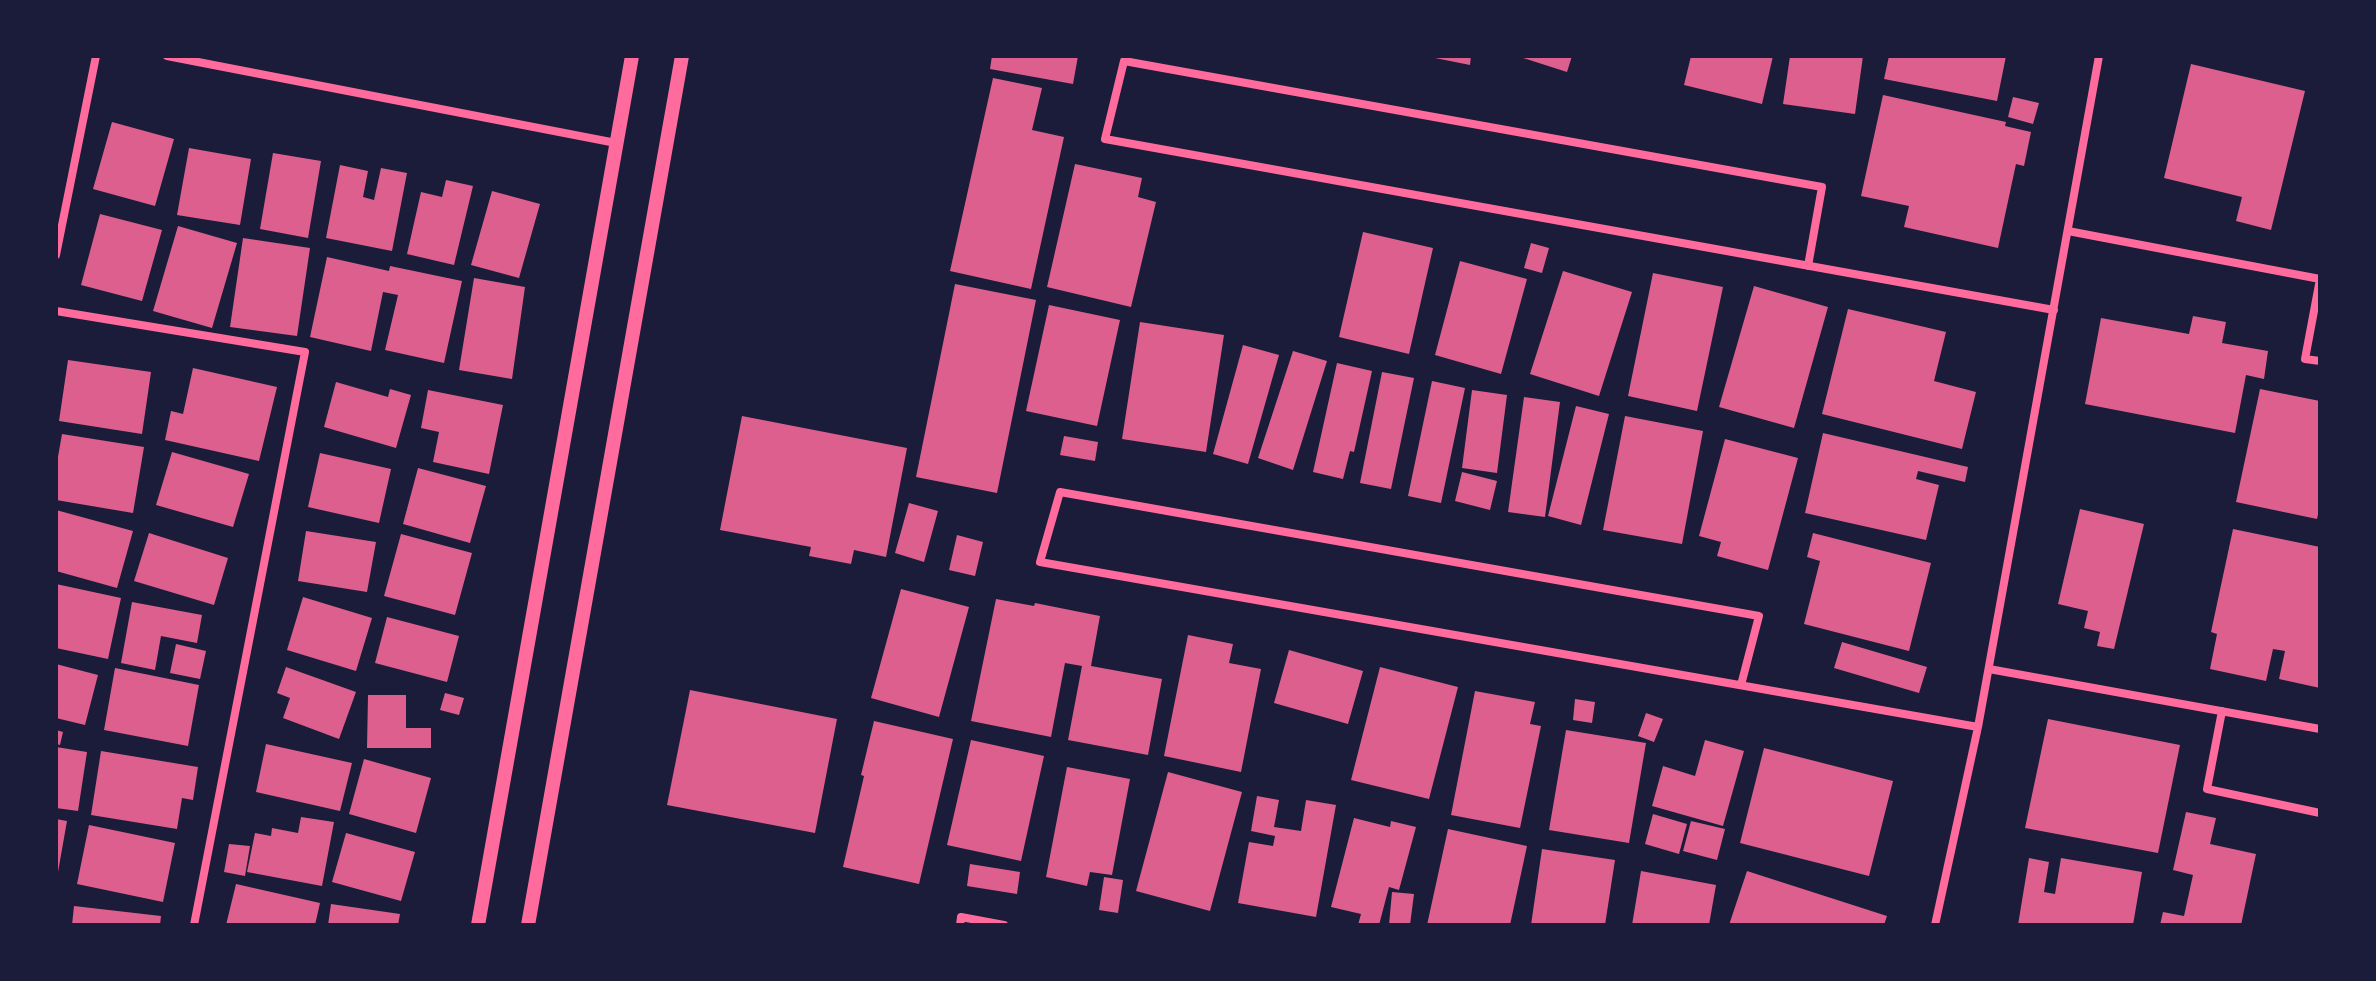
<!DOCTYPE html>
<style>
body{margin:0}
#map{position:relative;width:2376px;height:981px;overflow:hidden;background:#1b1b3a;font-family:"Titillium Web",sans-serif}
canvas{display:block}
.frame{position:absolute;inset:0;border:58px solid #1b1b3a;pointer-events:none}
</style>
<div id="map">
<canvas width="2376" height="981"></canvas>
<div class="frame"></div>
</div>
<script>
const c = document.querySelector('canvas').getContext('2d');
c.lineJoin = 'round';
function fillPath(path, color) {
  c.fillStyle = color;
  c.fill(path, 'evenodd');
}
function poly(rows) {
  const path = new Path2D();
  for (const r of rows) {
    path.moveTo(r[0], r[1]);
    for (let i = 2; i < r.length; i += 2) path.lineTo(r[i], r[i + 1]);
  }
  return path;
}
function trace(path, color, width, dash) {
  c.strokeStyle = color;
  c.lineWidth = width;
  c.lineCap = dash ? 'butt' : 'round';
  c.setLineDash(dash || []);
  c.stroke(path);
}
const building = poly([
 [992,56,1078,56,1073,84,990,69],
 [1425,56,1471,56,1470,65],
 [1517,56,1572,56,1567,72],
 [1691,56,1773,56,1762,104,1684,85],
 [1790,56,1863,56,1855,114,1783,104],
 [1889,56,2006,56,1997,101,1884,79],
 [2191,64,2305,91,2271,230,2236,221,2242,197,2164,178],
 [993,78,1042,88,1032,130,1064,137,1031,289,950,271],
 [1883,95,2006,122,2005,126,2031,132,2024,166,2016,164,1998,248,1904,227,1909,206,1861,196],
 [2013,97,2039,103,2033,124,2008,117],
 [112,122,174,139,155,206,93,189],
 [189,148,251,159,240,225,177,215],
 [273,153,321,161,308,238,260,229],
 [1075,164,1142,178,1138,197,1156,202,1131,307,1047,287],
 [340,165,368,171,363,197,374,200,381,168,407,173,392,251,326,238],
 [446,180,473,186,454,265,407,254,421,192,442,197],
 [492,191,540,204,519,278,471,265],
 [100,214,162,230,142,301,81,285],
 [178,226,237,243,212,328,153,311],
 [1363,232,1433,248,1409,354,1339,337],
 [243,238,310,248,297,336,230,327],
 [1531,243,1549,248,1542,273,1524,268],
 [327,257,389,271,390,266,462,281,444,363,385,350,398,295,383,292,371,351,310,337],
 [1460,261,1527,279,1501,374,1435,355],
 [1563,271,1632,292,1599,396,1530,374],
 [1653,273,1723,287,1697,411,1628,396],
 [474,278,525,287,512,379,459,370],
 [955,284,1036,300,997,493,916,477],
 [1754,286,1828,307,1794,428,1719,407],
 [1049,305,1120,320,1097,426,1026,411],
 [1848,309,1946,332,1934,381,1976,392,1962,449,1822,414],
 [2193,316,2226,322,2222,343,2268,351,2264,379,2246,375,2235,433,2085,404,2101,318,2189,334],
 [1140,322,1224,335,1206,452,1122,439],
 [1243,345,1279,355,1248,464,1213,454],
 [1293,351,1327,361,1293,470,1258,458],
 [68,360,151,372,142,434,59,421],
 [1337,363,1372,371,1354,452,1350,451,1343,479,1313,472],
 [193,368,277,387,259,461,165,440,171,411,183,414],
 [1382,372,1414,378,1391,489,1360,483],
 [1432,381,1465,388,1441,503,1408,496],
 [336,382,388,397,390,389,411,395,396,448,324,427],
 [2260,389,2320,401,2320,506,2317,519,2236,502],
 [428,390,503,405,489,474,433,462,439,432,421,428],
 [1472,390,1507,395,1497,473,1462,468],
 [1524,397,1560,402,1545,517,1508,512],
 [1576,406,1609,414,1581,525,1548,516],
 [742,416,907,448,886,557,854,550,851,564,809,556,811,547,720,530],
 [1625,416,1703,431,1682,544,1603,530],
 [1823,433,1968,467,1965,482,1918,471,1916,479,1939,485,1926,540,1805,513],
 [62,434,144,447,133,513,56,500,56,468],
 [1064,436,1098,442,1095,461,1060,455],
 [1725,439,1798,458,1768,570,1717,556,1721,542,1699,536],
 [172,452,249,474,233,527,156,505],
 [320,453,391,469,379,523,308,507],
 [418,468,486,486,470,543,403,524],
 [1462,472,1497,481,1490,510,1455,501],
 [909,503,938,511,924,562,895,553],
 [2080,509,2144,524,2114,649,2097,646,2100,632,2084,628,2088,611,2058,604],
 [56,510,133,531,117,588,56,571],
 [2233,529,2320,547,2320,688,2279,679,2285,651,2273,649,2266,681,2210,669,2217,634,2211,632],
 [306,531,376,542,367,592,298,581],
 [149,533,228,558,214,605,134,581],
 [1813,533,1931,563,1909,651,1804,624,1820,561,1807,557],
 [401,534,472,553,455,615,384,596],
 [957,535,983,542,975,576,949,570],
 [56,584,121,598,108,659,56,648],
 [901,589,969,607,939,717,871,698],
 [303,597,372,618,356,671,287,650],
 [996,599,1034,606,1035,603,1100,616,1091,666,1162,679,1148,755,1068,740,1082,666,1065,663,1051,737,971,721],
 [132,602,202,615,197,643,161,636,155,670,121,663],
 [387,617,459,636,447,682,375,663],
 [1188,635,1233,644,1229,663,1261,669,1241,772,1164,756],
 [1842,642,1927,667,1919,693,1834,668],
 [176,644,206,651,200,679,170,673],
 [1289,650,1363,671,1348,724,1274,703],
 [56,664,98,675,85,725,56,718],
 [286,667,356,692,339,739,283,718,290,698,277,693],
 [1380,667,1458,687,1429,799,1351,780],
 [115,668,199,685,188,746,104,730],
 [690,690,837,719,815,833,667,805],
 [1475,691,1535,702,1530,724,1541,726,1520,828,1451,815],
 [445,693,464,698,459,715,440,710],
 [368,695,406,695,406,728,431,728,431,748,367,748],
 [1575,699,1595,702,1592,723,1573,720],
 [1646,713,1663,719,1654,742,1638,736],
 [2048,719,2180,745,2158,853,2025,828],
 [874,721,953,739,919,884,843,867,864,776,861,775],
 [56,730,63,732,60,745,56,744],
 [1566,730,1646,743,1629,843,1549,830],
 [971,740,1044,756,1021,861,947,845],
 [1705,740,1744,751,1723,826,1652,806,1663,766,1695,776],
 [266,744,352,763,340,811,256,792],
 [56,747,87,752,78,811,56,808],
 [1764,748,1893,781,1869,876,1740,843],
 [101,751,198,767,193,800,182,798,177,829,91,815],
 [364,759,431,778,416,833,349,814],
 [1067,767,1130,779,1112,875,1090,872,1087,886,1046,877],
 [1168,772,1242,792,1210,911,1136,891],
 [1257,796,1279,800,1274,827,1301,831,1306,800,1336,805,1316,917,1238,903,1249,842,1273,846,1275,836,1251,831],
 [2186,812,2216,818,2210,844,2256,854,2241,925,2160,925,2163,912,2184,916,2193,875,2173,870],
 [1653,814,1687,824,1679,854,1645,844],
 [301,817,334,822,322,886,247,872,255,833,271,836,272,828,298,833],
 [1354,818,1390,827,1391,821,1416,827,1399,890,1389,887,1379,925,1358,925,1361,914,1331,907],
 [56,819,67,821,58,872,56,872],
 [1691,821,1725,829,1717,860,1683,851],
 [89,825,175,843,163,902,77,884],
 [1448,829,1527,846,1510,925,1427,925],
 [346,833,415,852,401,901,332,882],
 [229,844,250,846,245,876,224,872],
 [1542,849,1615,860,1605,925,1531,925],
 [2029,858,2049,862,2044,892,2055,894,2061,858,2142,872,2133,925,2018,925],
 [970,864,1020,872,1017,894,967,886],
 [1641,871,1716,885,1709,925,1632,925],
 [1747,871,1887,916,1884,925,1729,925],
 [1104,877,1123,880,1118,913,1099,910],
 [236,884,320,903,315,925,226,925],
 [1392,892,1414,894,1410,925,1389,925],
 [331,904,400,914,398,925,328,925],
 [74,906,161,916,160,925,72,925]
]);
const minor = poly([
 [167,56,616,143],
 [2068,231,2320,279],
 [56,255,96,56],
 [1808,266,1822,187,1124,61,1105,139,2054,310],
 [2320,279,2305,359,2320,361],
 [56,311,305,352,194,925],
 [1989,669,2320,729],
 [1741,685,1759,616,1060,492,1040,562,1978,727],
 [2222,711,2207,789,2320,813],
 [960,925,961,917,1004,925],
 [1935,925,1978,727,2099,56]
]);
const tertiary = poly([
 [478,925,632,56],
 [528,925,682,56]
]);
fillPath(building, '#dd5f8e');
trace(minor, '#ff6b9d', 8);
trace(tertiary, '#ff6b9d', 14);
</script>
